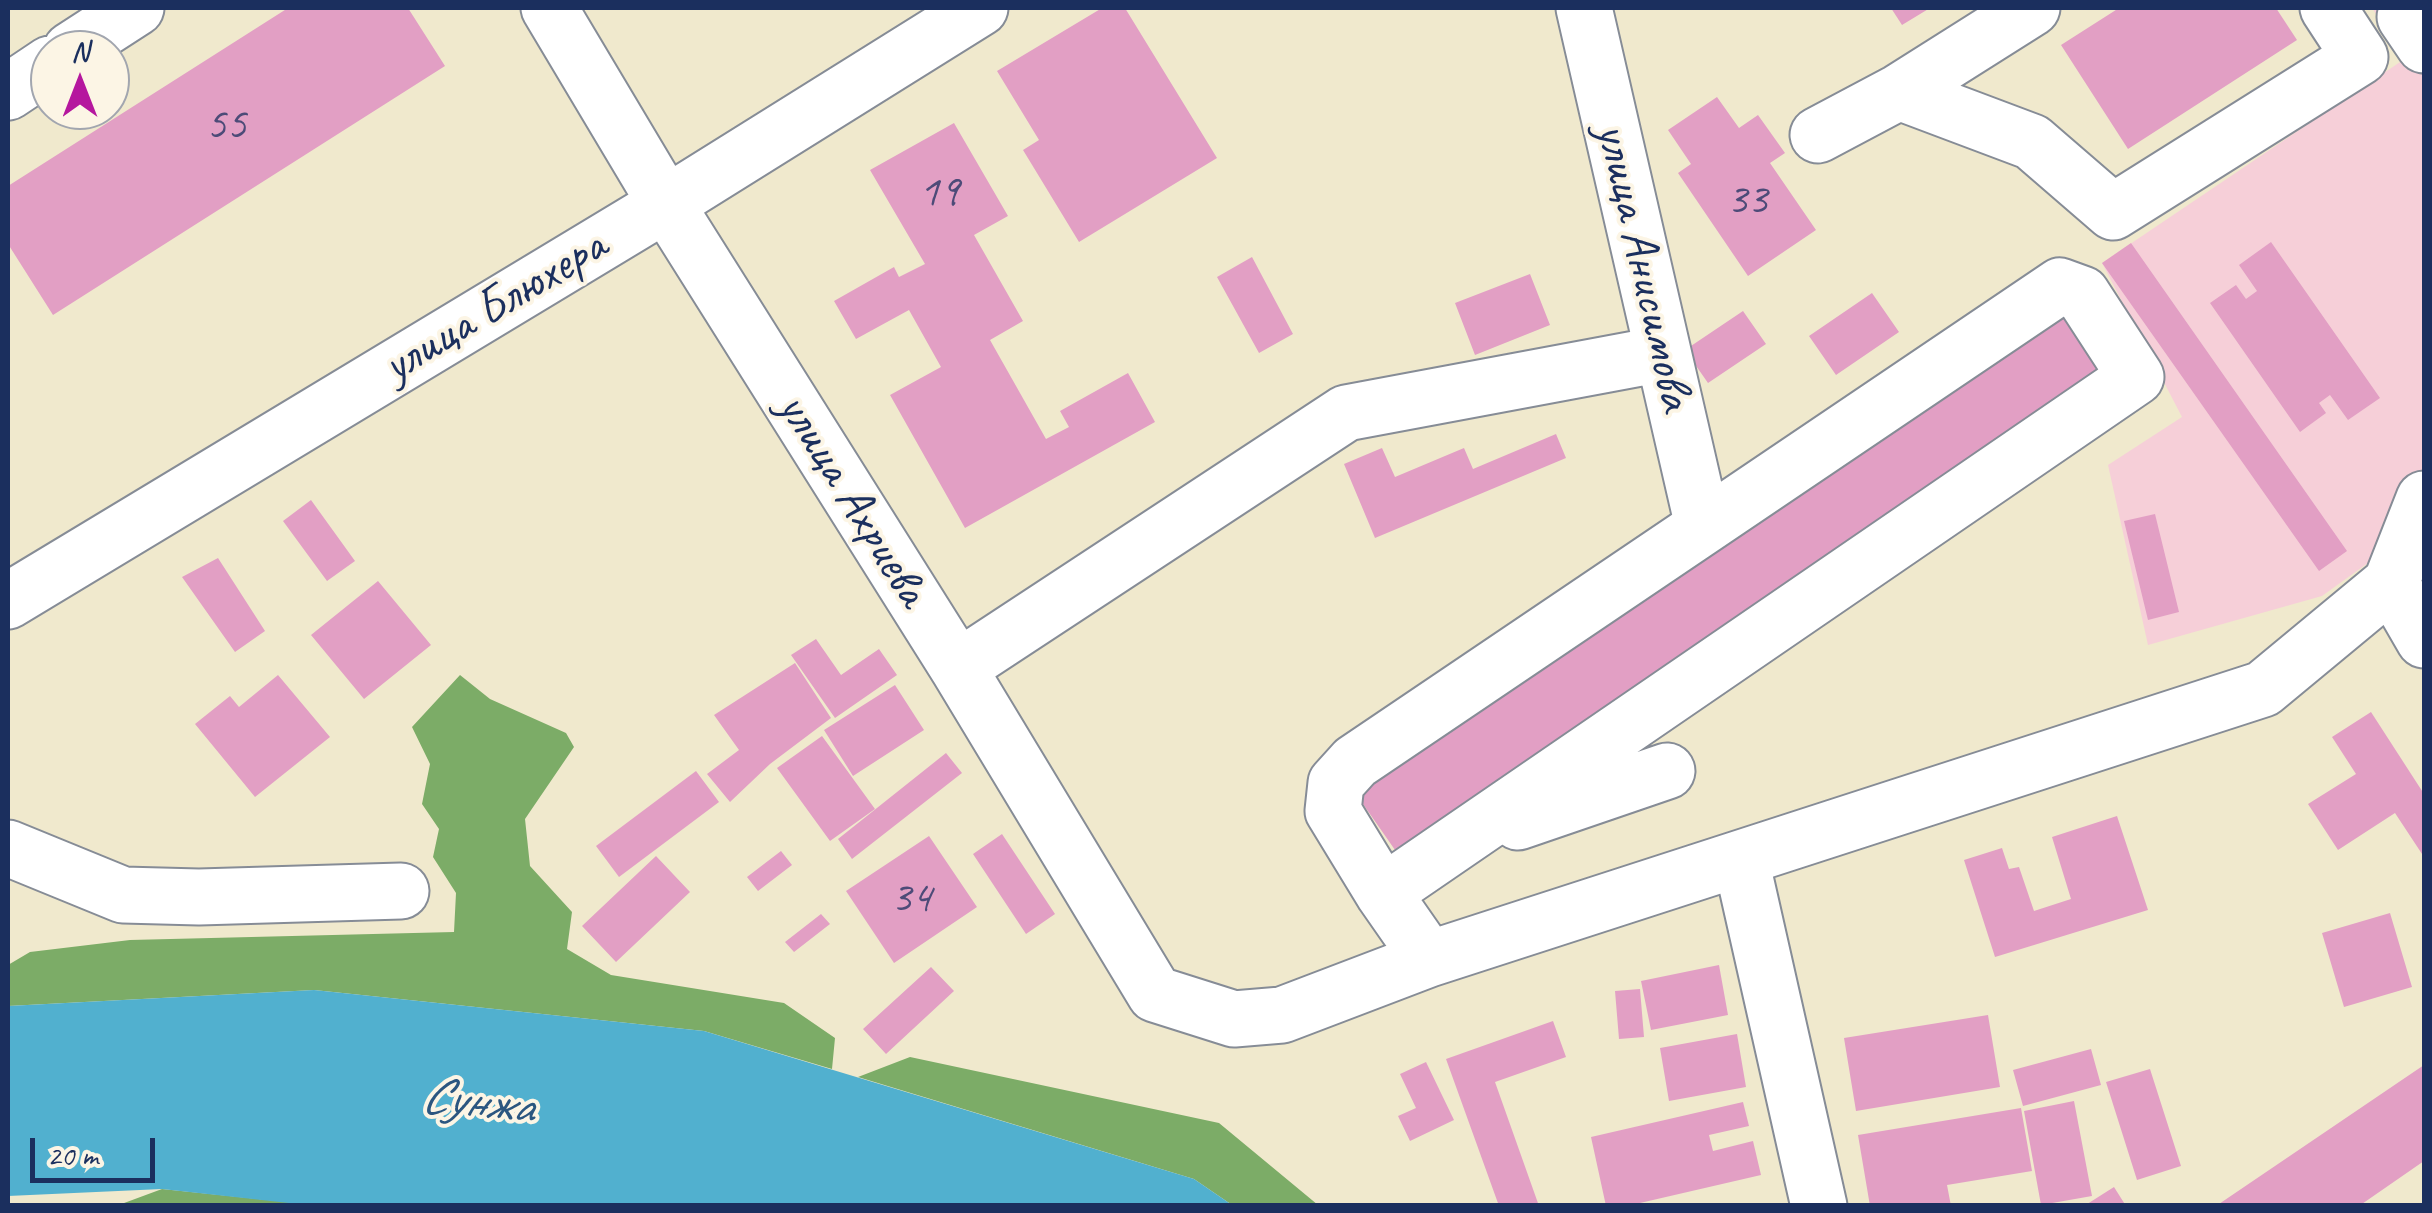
<!DOCTYPE html>
<meta charset="utf-8">
<style>
body{margin:0}
#map{position:relative;width:2432px;height:1213px;overflow:hidden;background:#f0e9cd;font-family:Caveat,sans-serif}
canvas{display:block}
.frame{position:absolute;inset:0;border:10px solid #1b2f5e;pointer-events:none}
.north{position:absolute;left:30px;top:30px;width:100px;height:100px;box-sizing:border-box;background:#fcf5e5;border:2px solid #a2a6af;border-radius:50%;rotate:0deg;font-size:28px;font-weight:700;line-height:40px;text-align:center;color:#1b2f5e}
.north::after{content:'';display:block;margin:auto;width:35px;height:45px;background:#b5179e;clip-path:polygon(50% 0,100% 100%,50% 72%,0 100%)}
.scale{position:absolute;left:30px;top:1138px;width:125px;height:45px;box-sizing:border-box;border:5px solid #1b2f5e;border-top:0;padding-left:12px;font-size:30px;line-height:35px;white-space:nowrap;color:#1b2f5e;-webkit-text-stroke:8px #fcf5e5;paint-order:stroke}
</style>
<div id="map">
<canvas width="2432" height="1213"></canvas>
<div class="frame"></div>
<div class="north">N</div>
<div class="scale">20 m</div>
</div>
<script>
const c = document.querySelector('canvas').getContext('2d');
c.lineJoin = 'round';
function fillPath(path, color) {
  c.fillStyle = color;
  c.fill(path, 'evenodd');
}
function poly(rows) {
  const path = new Path2D();
  for (const r of rows) {
    path.moveTo(r[0], r[1]);
    for (let i = 2; i < r.length; i += 2) path.lineTo(r[i], r[i + 1]);
  }
  return path;
}
function trace(path, color, width, dash) {
  c.strokeStyle = color;
  c.lineWidth = width;
  c.lineCap = dash ? 'butt' : 'round';
  c.setLineDash(dash || []);
  c.stroke(path);
}
function drawText(font, color, halo, rows, align = 'center') {
  c.font = font + ' Caveat,sans-serif';
  c.lineWidth = 8;
  c.setLineDash([]);
  c.textBaseline = 'middle';
  c.strokeStyle = halo;
  c.fillStyle = color;
  for (const [text, x, y, turn = 0] of rows) {
    c.save();
    c.translate(x, y);
    c.rotate((+turn || 0) * Math.PI / 180);
    c.textAlign = isNaN(turn) ? turn : align;
    if (halo) c.strokeText(text, 0, 0);
    c.fillText(text, 0, 0);
    c.restore();
  }
}
const built = poly([
 [2372,8,2424,8,2424,480,2386,550,2322,596,2148,645,2108,465,2182,417,2102,263,2406,58]
]);
const forest = poly([
 [460,675,490,699,566,733,574,747,525,819,530,866,572,912,567,949,611,975,784,1003,835,1038,832,1069,704,1031,314,990,8,1006,8,965,30,952,130,940,454,932,456,893,433,857,439,829,422,804,430,764,412,727],
 [910,1057,1219,1123,1318,1205,1232,1205,1194,1179,858,1077],
 [162,1189,316,1205,116,1206]
]);
const water = poly([
 [314,990,704,1031,1194,1179,1232,1205,316,1206,162,1189,8,1196,8,1006]
]);
const building = poly([
 [288,8,408,8,445,66,53,315,8,244,8,186],
 [1102,8,1125,8,1217,158,1079,242,1023,150,1039,140,997,71],
 [1891,8,1930,8,1902,25],
 [2119,8,2276,8,2297,40,2128,149,2061,45],
 [1717,97,1739,128,1758,115,1785,153,1770,163,1816,230,1748,276,1678,173,1691,164,1668,130],
 [954,123,1008,216,974,235,1023,321,990,340,1046,439,1069,427,1060,411,1128,373,1155,422,965,528,890,395,941,367,909,310,856,339,834,301,894,267,899,277,925,264,870,170],
 [2271,242,2380,398,2348,420,2330,395,2319,403,2326,413,2300,432,2210,303,2236,285,2246,299,2257,291,2239,265],
 [2131,243,2347,551,2319,571,2102,263],
 [1252,257,1293,334,1259,353,1217,277],
 [1530,274,1550,325,1475,355,1455,303],
 [1872,293,1899,332,1836,375,1809,336],
 [2061,308,2106,373,1402,860,1356,794],
 [1743,311,1766,344,1708,383,1685,350],
 [1556,434,1566,458,1375,538,1344,464,1382,448,1395,477,1464,448,1473,469],
 [311,500,355,561,327,581,283,521],
 [2155,514,2179,612,2148,620,2124,521],
 [218,558,265,631,235,652,182,577],
 [378,581,431,645,364,699,311,635],
 [816,639,841,675,879,649,897,675,835,718,791,655],
 [795,663,831,718,770,764,730,802,707,774,739,750,714,715],
 [278,675,330,737,255,797,195,724,230,696,239,707],
 [895,685,924,730,853,776,824,730],
 [2371,712,2424,794,2424,857,2395,813,2338,850,2308,804,2356,774,2332,737],
 [822,736,875,809,830,841,777,768],
 [946,753,962,773,852,859,838,839],
 [696,771,719,802,619,877,596,846],
 [2117,816,2148,910,1995,957,1964,860,2002,848,2009,869,2019,867,2034,911,2071,899,2052,837],
 [1002,834,1055,914,1026,934,973,854],
 [929,836,977,907,894,963,846,891],
 [781,851,792,865,758,891,747,877],
 [656,856,690,892,616,962,582,926],
 [2390,913,2412,987,2344,1007,2322,933],
 [821,914,830,924,794,952,785,942],
 [1719,965,1728,1015,1651,1030,1641,981],
 [931,967,954,991,886,1054,863,1029],
 [1640,989,1644,1037,1619,1039,1615,991],
 [1988,1015,2000,1087,1856,1111,1844,1038],
 [1553,1021,1566,1057,1495,1082,1539,1206,1499,1206,1446,1059],
 [1737,1034,1746,1087,1669,1101,1660,1048],
 [2091,1049,2101,1085,2023,1106,2013,1070],
 [1426,1062,1454,1120,1410,1141,1398,1116,1416,1108,1400,1074],
 [2424,1065,2424,1161,2359,1206,2216,1206],
 [2150,1069,2181,1166,2137,1180,2106,1082],
 [2074,1101,2092,1196,2041,1205,2024,1111],
 [1743,1102,1749,1126,1709,1135,1713,1151,1753,1141,1761,1175,1627,1206,1606,1206,1591,1137],
 [2021,1108,2032,1171,1947,1185,1951,1206,1870,1206,1858,1135],
 [2114,1187,2126,1206,2084,1206]
]);
const minor = poly([
 [549,8,666,204,958,668,1155,994,1234,1019,1282,1015,1429,959,2263,689,2391,583,2424,499],
 [1584,8,1703,526],
 [2411,8,2405,17,2424,45],
 [71,50,136,8],
 [8,92,50,64],
 [1899,92,2032,142,2113,212,2360,57,2328,8],
 [1818,135,1899,92,2032,8],
 [2391,583,2424,640],
 [8,601,666,204,980,8],
 [958,668,1346,413,1662,354],
 [1518,822,1667,771],
 [8,848,123,895,199,897,401,891],
 [1741,860,1819,1206],
 [1383,893,2136,377,2082,294,2060,286,1355,762,1336,783,1333,811,1383,893,1429,959]
]);
const numberNames = [
 ["55",226,126],
 ["19",939,193],
 ["33",1747,201],
 ["34",911,899]
];
const streetNames = [
 ["улица Анисимова",1643,267,77],
 ["улица Блюхера",495,307,-31],
 ["улица Ахриева",852,500,58]
];
const waterNames = [
 ["Сунжа",477,1103,6]
];
fillPath(built, '#f6cfd8');
fillPath(forest, '#7cac67');
fillPath(water, '#51b0cf');
fillPath(building, '#e29fc4');
trace(minor, '#868c96', 59);
trace(minor, '#fff', 55);
drawText('45px', '#4d4b78', null, numberNames);
drawText('50px', '#1b2f5e', '#fcf5e5', streetNames);
drawText('italic 52px', '#2b5680', '#fcf5e5', waterNames);
</script>
